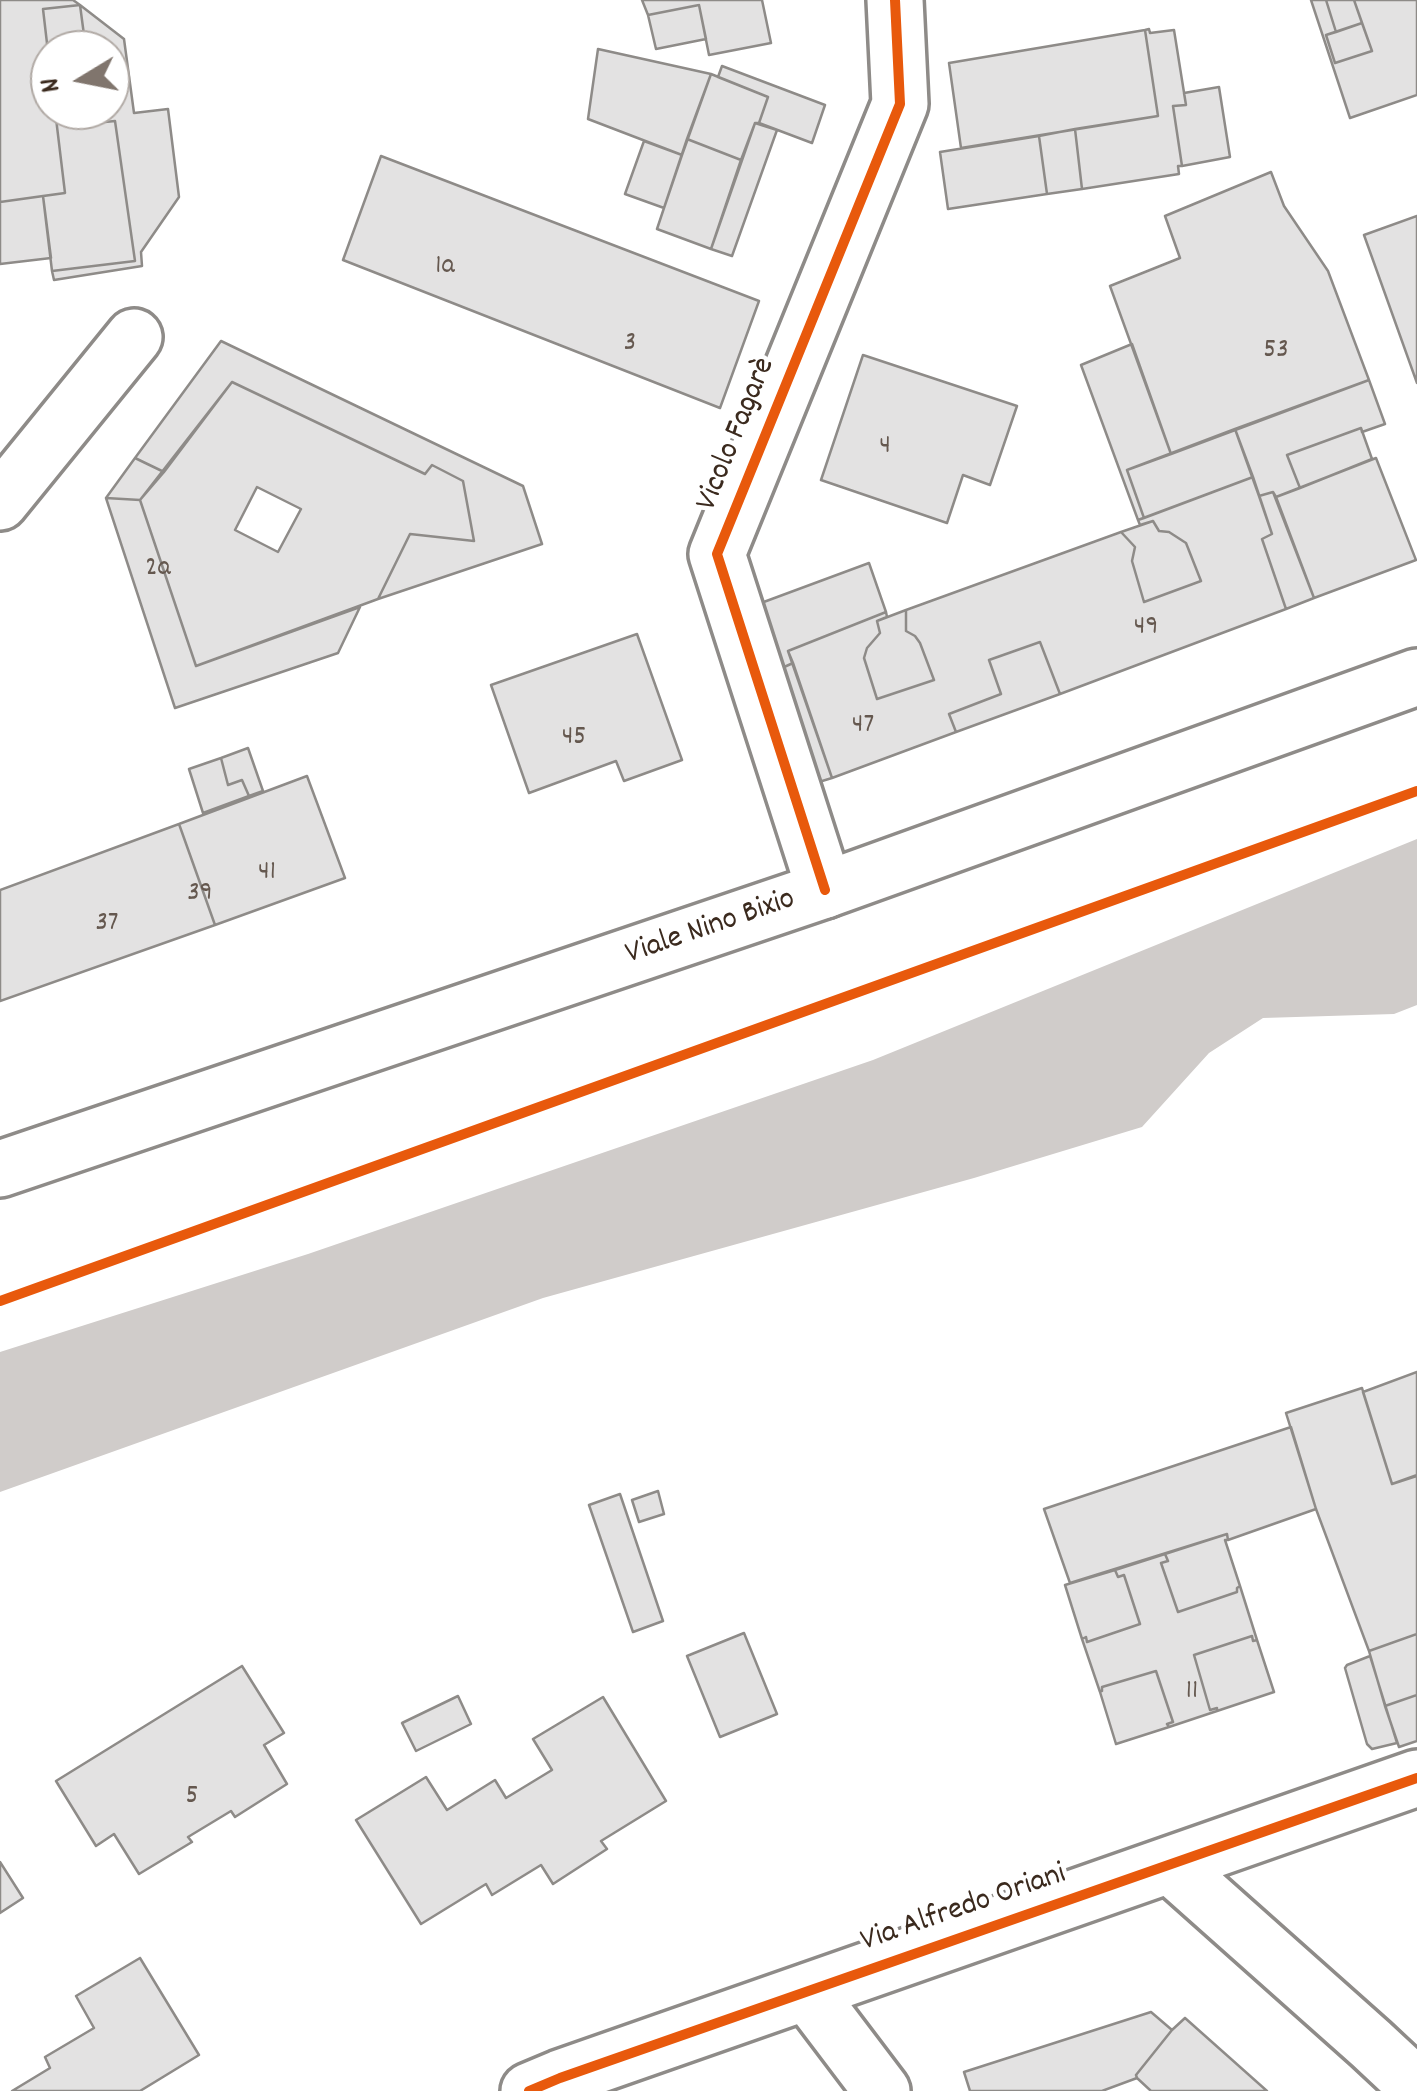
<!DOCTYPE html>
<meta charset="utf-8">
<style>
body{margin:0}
#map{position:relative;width:1417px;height:2091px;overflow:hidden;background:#fff;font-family:Dekko,sans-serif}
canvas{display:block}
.north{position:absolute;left:30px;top:30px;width:100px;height:100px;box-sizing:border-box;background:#fff;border:2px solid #b1aaa5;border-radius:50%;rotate:260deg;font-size:28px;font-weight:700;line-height:40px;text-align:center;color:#3b2a1e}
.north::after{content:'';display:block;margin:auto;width:35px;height:45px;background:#80756d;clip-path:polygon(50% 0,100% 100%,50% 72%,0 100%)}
</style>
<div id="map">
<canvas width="1417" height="2091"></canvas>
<div class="north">N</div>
</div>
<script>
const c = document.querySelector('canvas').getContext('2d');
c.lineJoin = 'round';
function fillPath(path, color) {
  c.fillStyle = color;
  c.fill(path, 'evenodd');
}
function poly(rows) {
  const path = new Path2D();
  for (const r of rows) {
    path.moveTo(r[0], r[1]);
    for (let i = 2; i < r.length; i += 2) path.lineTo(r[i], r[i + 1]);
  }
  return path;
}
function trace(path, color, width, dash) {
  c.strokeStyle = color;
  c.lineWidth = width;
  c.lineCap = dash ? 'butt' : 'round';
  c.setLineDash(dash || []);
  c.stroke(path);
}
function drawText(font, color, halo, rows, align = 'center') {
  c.font = font + ' Dekko,sans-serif';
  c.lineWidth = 9;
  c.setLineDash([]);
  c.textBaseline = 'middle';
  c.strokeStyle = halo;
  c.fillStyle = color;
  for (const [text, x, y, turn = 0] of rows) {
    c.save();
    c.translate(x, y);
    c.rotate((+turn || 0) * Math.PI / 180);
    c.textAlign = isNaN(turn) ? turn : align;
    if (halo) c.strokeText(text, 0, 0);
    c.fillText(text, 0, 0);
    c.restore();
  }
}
const water = poly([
 [1417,839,1417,1005,1394,1014,1263,1018,1209,1053,1142,1127,974,1178,543,1298,0,1492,0,1352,308,1254,873,1060]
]);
const building = poly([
 [0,0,73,0,80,5,43,9,50,69,50,110,55,110,65,193,0,202,0,0],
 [642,0,762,0,771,43,709,55,699,5,648,15,642,0],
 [1311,0,1326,0,1336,32,1326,35,1335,63,1372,51,1354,0,1417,0,1417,95,1350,118,1311,0],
 [1326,0,1354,0,1362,23,1336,32,1326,0],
 [80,5,124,39,134,113,168,109,179,197,141,252,142,266,54,280,52,271,135,261,115,121,95,123,94,110,110,110,110,50,86,50,80,5],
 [80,5,86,50,50,50,50,69,43,9,80,5],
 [699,5,706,39,656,49,648,15,699,5],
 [1362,23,1372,51,1335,63,1326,35,1362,23],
 [1149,29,1150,33,1174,30,1186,105,1173,106,1182,166,1178,166,1179,174,1082,189,1075,129,1158,116,1145,30,1149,29],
 [1145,30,1158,116,961,148,949,63,1145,30],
 [598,49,711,74,682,155,588,119,598,49],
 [722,66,825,105,812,143,759,123,768,97,718,77,722,66],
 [711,74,768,97,759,123,755,123,741,160,687,139,711,74],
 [1219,87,1230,157,1182,166,1173,106,1186,105,1184,93,1219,87],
 [55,110,94,110,95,123,115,121,135,261,52,271,43,196,65,193,55,110],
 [755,123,777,130,732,256,711,249,755,123],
 [1075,129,1082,189,1047,194,1039,136,1075,129],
 [1039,136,1047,194,948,209,940,152,1039,136],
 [687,139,741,160,711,249,657,229,687,139],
 [644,141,682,155,664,208,625,194,644,141],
 [381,156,759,301,720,408,343,260,381,156],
 [1271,172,1284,206,1328,271,1369,380,1171,454,1110,286,1180,258,1165,216,1271,172],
 [43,196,51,258,0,264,0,202,43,196],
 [1417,216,1417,383,1364,235,1417,216],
 [221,341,523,486,542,544,378,599,410,534,474,541,463,481,432,465,425,474,232,382,164,472,135,458,221,341],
 [1132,344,1171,454,1127,470,1144,518,1138,520,1081,365,1132,344],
 [863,355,1017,406,990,485,963,475,947,523,821,480,863,355],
 [1369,380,1385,424,1362,432,1361,428,1287,455,1300,488,1276,497,1273,492,1259,496,1235,429,1369,380],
 [232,382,425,474,432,465,463,481,474,541,410,534,378,599,196,666,140,500,232,382],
 [257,487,301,509,278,552,235,530,257,487],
 [1361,428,1372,459,1300,488,1287,455,1361,428],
 [1235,429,1253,477,1144,518,1127,470,1235,429],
 [135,458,164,472,140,500,106,498,135,458],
 [1376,458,1416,560,1314,598,1276,497,1376,458],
 [1253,477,1272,534,1262,539,1286,609,1060,694,1040,642,989,660,1001,694,949,714,956,732,832,778,788,651,886,612,887,617,877,621,880,633,867,648,864,658,877,699,934,680,920,643,915,636,906,631,906,610,1121,532,1135,547,1132,561,1144,602,1201,581,1186,543,1169,532,1159,531,1153,521,1140,525,1138,520,1253,477],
 [1273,492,1314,598,1286,609,1262,539,1272,534,1259,496,1273,492],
 [106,498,140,500,196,666,360,607,338,653,175,708,106,498],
 [1153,521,1159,531,1169,532,1186,543,1201,581,1144,602,1132,561,1135,547,1121,532,1153,521],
 [869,563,886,612,788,651,793,663,771,673,761,603,869,563],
 [906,610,906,631,915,636,920,643,934,680,877,699,864,658,867,648,880,633,877,621,906,610],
 [637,634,682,760,624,781,616,761,529,793,491,685,637,634],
 [1040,642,1060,694,956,732,949,714,1001,694,989,660,1040,642],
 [793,663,832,778,809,785,771,673,793,663],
 [248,748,263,791,249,796,242,780,228,785,221,758,248,748],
 [221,758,228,785,242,780,249,796,203,813,189,769,221,758],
 [307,776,345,878,215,925,179,824,307,776],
 [179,824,215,925,0,1001,0,890,179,824],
 [1417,1372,1417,1475,1392,1484,1363,1392,1417,1372],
 [1362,1388,1392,1484,1417,1476,1417,1634,1369,1651,1316,1509,1286,1413,1362,1388],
 [1291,1427,1316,1509,1228,1540,1227,1534,1070,1583,1044,1509,1291,1427],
 [658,1491,664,1514,639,1522,632,1500,658,1491],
 [620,1494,663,1621,633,1632,589,1505,620,1494],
 [1227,1534,1228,1540,1225,1540,1240,1586,1237,1588,1237,1592,1178,1612,1161,1563,1168,1561,1165,1554,1227,1534],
 [1165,1554,1168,1561,1161,1563,1178,1612,1237,1592,1237,1588,1240,1586,1257,1640,1253,1641,1252,1636,1194,1655,1210,1710,1217,1708,1217,1711,1169,1727,1167,1724,1173,1722,1156,1671,1102,1687,1102,1691,1100,1692,1082,1639,1086,1637,1087,1642,1140,1624,1124,1575,1118,1577,1115,1570,1165,1554],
 [1115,1570,1118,1577,1124,1575,1140,1624,1087,1642,1086,1637,1082,1639,1065,1585,1115,1570],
 [744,1633,777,1714,720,1737,687,1656,744,1633],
 [1417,1634,1417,1695,1385,1706,1369,1651,1417,1634],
 [1252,1636,1253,1641,1257,1640,1274,1692,1217,1711,1217,1708,1210,1710,1194,1655,1252,1636],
 [1370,1656,1397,1743,1372,1749,1367,1744,1345,1668,1347,1665,1370,1656],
 [242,1666,284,1733,264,1745,287,1784,235,1817,231,1811,188,1837,192,1842,139,1874,114,1834,96,1846,56,1781,242,1666],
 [1156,1671,1173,1722,1167,1724,1169,1727,1116,1744,1100,1692,1102,1691,1102,1687,1156,1671],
 [1417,1695,1417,1741,1399,1747,1385,1706,1417,1695],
 [458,1696,471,1724,416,1751,402,1723,458,1696],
 [603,1697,666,1801,601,1841,607,1849,553,1884,541,1865,492,1895,486,1884,421,1924,356,1820,426,1777,447,1810,495,1780,506,1798,552,1770,533,1739,603,1697],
 [0,1862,23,1898,0,1913,0,1862],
 [140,1958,199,2055,140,2091,12,2091,50,2068,45,2057,94,2028,76,1996,140,1958],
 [1151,2012,1172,2030,1136,2075,1137,2078,1102,2091,970,2091,964,2072,1151,2012],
 [1185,2018,1267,2091,1151,2091,1137,2078,1136,2075,1172,2030,1185,2018]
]);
const minor = poly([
 [0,502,134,337],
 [825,890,717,554,900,104,895,0],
 [1170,1865,1371,2044,1417,2087],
 [807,1992,882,2091],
 [529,2091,560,2078,1417,1778]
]);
const primary = poly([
 [0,1169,825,890,1417,677]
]);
const cycleway = poly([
 [825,890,717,554,900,104,895,0],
 [0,1301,1417,791],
 [529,2091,560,2078,1417,1778]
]);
const numberNames = [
 ["1a",445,268],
 ["3",630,345],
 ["53",1276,352],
 ["4",885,448],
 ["2a",158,570],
 ["49",1146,629],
 ["47",863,727],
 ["45",574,739],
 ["41",267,874],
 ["39",200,895],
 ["37",107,925],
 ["11",1192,1693],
 ["5",192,1798]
];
const streetNames = [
 ["Vicolo Fagarè",738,435,-68],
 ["Viale Nino Bixio",711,929,-19],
 ["Via Alfredo Oriani",964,1910,-19]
];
fillPath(water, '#d0ccca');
fillPath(building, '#e3e2e2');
trace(building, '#8e8b88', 2.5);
trace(minor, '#8e8b88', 62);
trace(primary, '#8e8b88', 62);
trace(minor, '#fff', 55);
trace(primary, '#fff', 55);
trace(cycleway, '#e8590c', 10);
drawText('28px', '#65584f', null, numberNames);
drawText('32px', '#3b2a1e', '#fff', streetNames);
</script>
